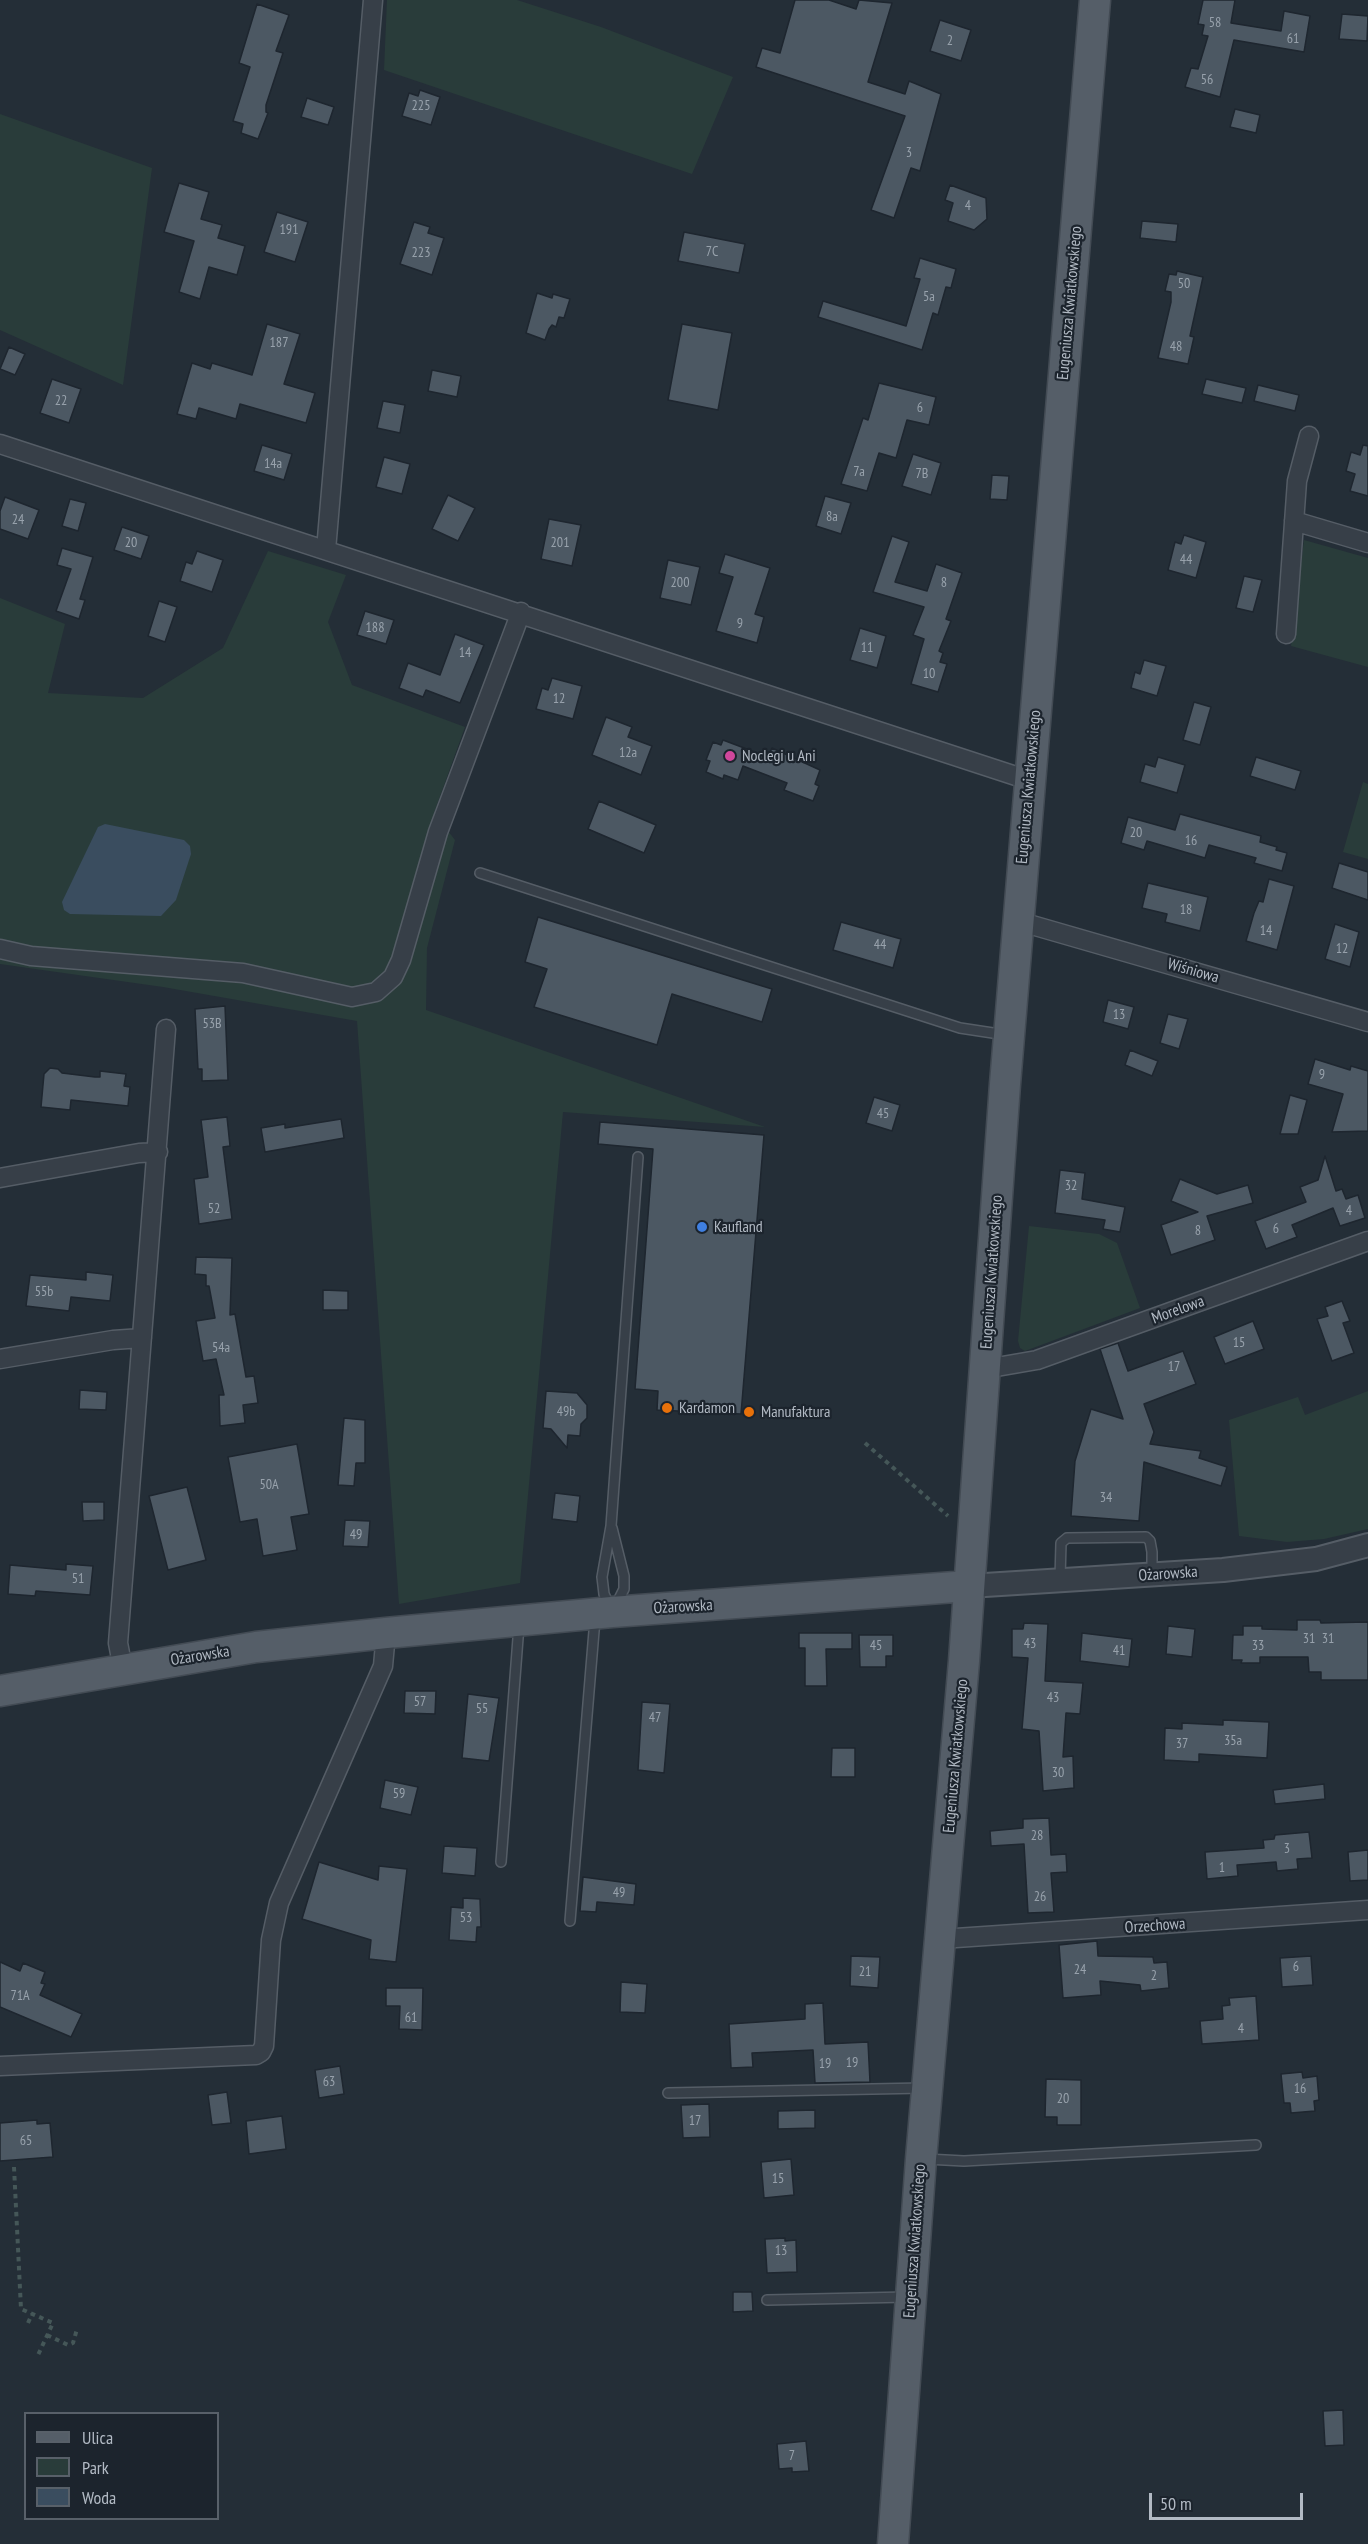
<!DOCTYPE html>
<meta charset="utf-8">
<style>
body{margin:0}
#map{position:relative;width:1368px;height:2544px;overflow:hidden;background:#242e37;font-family:"PT Sans Narrow",sans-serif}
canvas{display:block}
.legend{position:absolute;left:24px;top:2412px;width:195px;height:108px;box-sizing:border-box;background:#1c242d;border:2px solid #586069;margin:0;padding:8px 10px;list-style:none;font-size:18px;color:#b2bac4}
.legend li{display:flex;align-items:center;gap:12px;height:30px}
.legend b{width:30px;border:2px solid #586069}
.scale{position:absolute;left:1149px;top:2493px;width:154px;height:27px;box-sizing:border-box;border:3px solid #b2bac4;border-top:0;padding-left:8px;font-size:18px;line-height:21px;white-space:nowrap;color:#b2bac4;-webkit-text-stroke:4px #1c242d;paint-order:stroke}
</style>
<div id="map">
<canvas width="1368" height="2544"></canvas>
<ul class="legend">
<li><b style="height:8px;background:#555e68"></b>Ulica</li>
<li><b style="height:16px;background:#293c3a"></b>Park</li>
<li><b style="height:16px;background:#3a4d5f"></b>Woda</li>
</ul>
<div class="scale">50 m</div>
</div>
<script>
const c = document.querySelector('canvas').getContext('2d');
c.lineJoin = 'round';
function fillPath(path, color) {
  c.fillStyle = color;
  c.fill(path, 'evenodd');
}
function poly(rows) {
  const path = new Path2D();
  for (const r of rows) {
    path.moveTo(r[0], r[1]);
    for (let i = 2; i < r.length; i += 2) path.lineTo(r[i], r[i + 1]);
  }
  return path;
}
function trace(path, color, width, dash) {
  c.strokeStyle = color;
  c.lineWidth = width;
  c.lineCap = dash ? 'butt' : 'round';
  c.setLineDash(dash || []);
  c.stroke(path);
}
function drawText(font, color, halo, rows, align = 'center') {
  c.font = font + ' "PT Sans Narrow",sans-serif';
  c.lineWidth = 4.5;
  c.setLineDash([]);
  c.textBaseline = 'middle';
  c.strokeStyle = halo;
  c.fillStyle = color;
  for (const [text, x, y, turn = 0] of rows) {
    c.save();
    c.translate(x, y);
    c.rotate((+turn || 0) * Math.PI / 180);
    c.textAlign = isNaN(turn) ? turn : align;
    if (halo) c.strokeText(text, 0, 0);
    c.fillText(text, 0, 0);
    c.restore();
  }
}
const green = poly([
 [387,0,517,0,601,27,733,77,692,174,384,70],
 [0,114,152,168,123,385,0,330],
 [1304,540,1368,558,1368,667,1291,646],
 [268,551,346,575,328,622,352,685,465,727,434,813,455,840,427,948,426,1010,765,1127,563,1112,520,1583,399,1604,357,1021,163,987,0,964,0,598,65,624,48,693,143,698,223,648],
 [1363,782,1368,784,1368,859,1343,852],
 [1029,1226,1099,1234,1117,1243,1140,1308,1025,1351,1020,1348,1018,1341],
 [1368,1391,1368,1529,1324,1539,1287,1542,1239,1536,1229,1420,1298,1397,1305,1415]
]);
const water = poly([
 [105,824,184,840,190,846,191,854,176,900,161,916,70,914,64,910,62,902,98,827]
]);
const building = poly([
 [795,0,829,0,856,9,859,0,892,3,868,82,905,94,909,81,941,94,920,171,911,168,894,218,871,210,905,116,756,67,762,48,780,53,795,0],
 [1203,0,1235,0,1231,23,1281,31,1284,11,1310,16,1304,52,1234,40,1220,97,1185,87,1191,68,1198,69,1208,36,1202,35,1204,25,1198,24,1203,0],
 [257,4,289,15,276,51,283,53,266,105,266,112,268,113,258,139,241,133,243,124,233,121,250,67,239,63,257,4],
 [1342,14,1368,16,1367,41,1339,39,1342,14],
 [940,20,971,30,961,61,930,51,940,20],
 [420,90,440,97,431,125,402,116,409,93,418,96,420,90],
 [307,98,334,107,328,125,301,117,307,98],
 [1235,109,1260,115,1256,133,1230,127,1235,109],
 [179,183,209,192,201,219,222,225,218,238,245,246,237,275,209,267,200,299,179,292,194,241,164,232,179,183],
 [950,185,986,198,987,219,974,230,948,221,953,203,945,200,950,185],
 [277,212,308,222,295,262,264,252,277,212],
 [1142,221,1178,224,1176,242,1140,238,1142,221],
 [414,222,430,227,428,233,444,238,432,275,400,264,414,222],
 [684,232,745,244,739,273,678,261,684,232],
 [920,258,956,269,951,288,946,287,938,315,933,313,922,350,818,317,823,301,906,326,920,279,914,278,920,258],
 [1177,271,1203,277,1190,336,1194,337,1188,364,1158,358,1171,302,1171,292,1165,291,1169,274,1176,275,1177,271],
 [537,293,552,298,553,294,570,299,564,318,559,317,556,327,552,325,549,329,545,340,526,333,537,293],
 [267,324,300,334,284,384,315,393,306,423,240,404,236,419,199,408,196,419,177,414,192,363,210,369,212,363,252,375,267,324],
 [682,324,732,333,718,410,668,400,682,324],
 [9,347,25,354,15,375,0,369,9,347],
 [432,370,461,376,457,397,428,391,432,370],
 [52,379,81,389,69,423,40,413,52,379],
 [1206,379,1246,388,1242,403,1202,394,1206,379],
 [879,383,936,397,929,425,907,420,896,458,879,453,867,491,841,484,863,418,868,420,879,383],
 [1258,385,1299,395,1295,411,1254,401,1258,385],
 [383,401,405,405,400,433,377,428,383,401],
 [262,445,292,454,284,480,254,471,262,445],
 [1363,445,1368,446,1368,496,1350,491,1355,474,1346,471,1351,452,1360,455,1363,445],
 [913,454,941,463,931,495,902,486,913,454],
 [384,457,410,464,402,494,376,487,384,457],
 [992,475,1009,476,1007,500,990,499,992,475],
 [448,495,475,508,458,541,432,529,448,495],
 [825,496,851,503,841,534,816,526,825,496],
 [5,497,39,510,28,539,0,529,0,511,5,497],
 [70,499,86,503,78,531,62,526,70,499],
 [549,519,581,525,572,566,541,559,549,519],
 [122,527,149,536,141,559,114,550,122,527],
 [1184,535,1206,542,1196,578,1168,570,1175,542,1181,544,1184,535],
 [892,536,909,542,895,582,927,591,936,564,962,573,946,619,951,621,939,651,943,653,940,662,947,664,938,692,911,684,924,639,913,635,924,607,873,592,892,536],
 [62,548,93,557,80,599,85,600,79,619,56,611,71,569,57,565,62,548],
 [197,551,223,560,212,592,180,581,186,562,192,564,197,551],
 [725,554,770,568,755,614,764,617,757,643,716,631,733,577,719,573,725,554],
 [668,560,700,567,691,605,660,598,668,560],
 [1244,576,1262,580,1253,612,1236,608,1244,576],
 [159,601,177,607,165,642,148,636,159,601],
 [365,611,394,620,386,644,357,635,365,611],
 [860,628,886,636,877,668,850,660,860,628],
 [455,634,484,645,460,703,426,690,423,697,399,688,408,663,440,675,455,634],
 [1144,660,1166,666,1157,696,1131,688,1135,672,1140,674,1144,660],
 [552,678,582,686,573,719,536,709,542,688,548,690,552,678],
 [1194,702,1211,707,1200,745,1183,740,1194,702],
 [606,717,632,727,628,737,652,746,641,775,592,755,606,717],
 [723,740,768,757,772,748,820,770,815,784,819,786,813,801,784,790,787,783,743,766,738,780,724,775,723,779,706,772,710,761,706,760,713,742,721,745,723,740],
 [1158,757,1185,765,1177,793,1140,782,1145,764,1155,767,1158,757],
 [1256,757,1301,771,1295,790,1250,776,1256,757],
 [599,801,656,825,644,853,588,829,599,801],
 [1180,814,1261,836,1260,842,1277,847,1276,850,1287,853,1282,871,1254,863,1256,858,1209,845,1205,858,1147,841,1144,850,1121,843,1128,817,1175,830,1180,814],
 [1339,863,1368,872,1368,900,1332,888,1339,863],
 [1269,879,1294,886,1277,950,1246,941,1254,913,1259,901,1263,902,1269,879],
 [1148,883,1208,897,1200,931,1165,922,1167,914,1142,908,1148,883],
 [538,917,772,989,762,1022,672,994,657,1045,534,1007,547,969,525,962,538,917],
 [841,922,901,939,893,968,833,950,841,922],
 [1335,924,1359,932,1350,967,1325,959,1335,924],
 [1108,1000,1134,1007,1128,1029,1103,1022,1108,1000],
 [225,1006,228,1080,202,1081,202,1069,198,1069,195,1009,225,1006],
 [1168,1014,1188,1019,1179,1049,1160,1043,1168,1014],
 [1130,1050,1158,1061,1152,1076,1125,1065,1130,1050],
 [1315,1059,1350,1070,1351,1066,1368,1071,1368,1131,1332,1132,1343,1094,1308,1084,1315,1059],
 [50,1068,58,1069,62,1073,95,1077,100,1077,100,1071,126,1074,124,1086,130,1087,128,1106,71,1100,70,1110,41,1107,44,1074,50,1068],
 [1290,1095,1307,1100,1298,1134,1280,1134,1290,1095],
 [874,1097,900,1105,892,1131,866,1123,874,1097],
 [227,1117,230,1146,223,1147,232,1219,199,1224,194,1179,208,1177,201,1120,227,1117],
 [341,1119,344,1138,265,1152,261,1128,285,1124,285,1128,341,1119],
 [600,1122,764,1135,741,1414,657,1410,658,1391,635,1389,653,1149,598,1144,600,1122],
 [1325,1156,1336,1191,1342,1189,1346,1199,1358,1195,1365,1218,1340,1226,1333,1208,1292,1225,1297,1237,1266,1249,1255,1221,1306,1202,1300,1187,1318,1180,1325,1156],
 [1060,1170,1085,1173,1082,1199,1125,1207,1120,1232,1103,1229,1105,1220,1055,1213,1060,1170],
 [1180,1179,1217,1194,1248,1185,1253,1203,1207,1216,1215,1240,1171,1255,1161,1225,1198,1212,1171,1201,1180,1179],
 [196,1257,232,1258,230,1315,235,1314,246,1377,254,1376,258,1403,243,1405,245,1423,220,1426,219,1395,224,1395,216,1359,203,1361,196,1321,215,1318,209,1286,206,1286,206,1275,195,1274,196,1257],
 [86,1272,113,1275,110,1301,71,1297,69,1311,26,1306,30,1275,86,1280,86,1272],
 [323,1290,348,1291,348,1310,323,1310,323,1290],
 [1342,1301,1350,1321,1343,1323,1354,1353,1332,1361,1317,1319,1328,1316,1325,1307,1342,1301],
 [1253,1321,1264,1349,1225,1364,1214,1337,1253,1321],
 [1118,1343,1128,1371,1183,1351,1196,1384,1144,1404,1154,1432,1150,1444,1201,1451,1199,1458,1227,1467,1221,1486,1144,1462,1139,1521,1071,1516,1075,1461,1091,1409,1123,1419,1100,1349,1118,1343],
 [80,1390,107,1392,106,1410,79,1409,80,1390],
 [546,1391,577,1393,587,1405,587,1418,581,1424,580,1436,568,1435,567,1448,551,1429,543,1428,546,1391],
 [344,1418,365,1420,365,1463,356,1463,354,1486,338,1485,344,1418],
 [297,1444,309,1514,291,1517,297,1550,263,1556,257,1519,240,1522,228,1457,297,1444],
 [187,1487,206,1560,168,1570,149,1496,187,1487],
 [555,1493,580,1496,577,1522,552,1519,555,1493],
 [82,1502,104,1502,104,1520,83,1521,82,1502],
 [345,1520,370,1521,368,1547,343,1546,345,1520],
 [66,1564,93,1566,90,1595,36,1591,35,1596,8,1594,10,1565,66,1570,66,1564],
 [1297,1620,1320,1620,1321,1623,1368,1622,1368,1680,1321,1680,1321,1672,1309,1672,1308,1657,1260,1657,1260,1663,1241,1663,1242,1660,1232,1660,1233,1635,1243,1635,1243,1626,1262,1626,1262,1629,1297,1630,1297,1620],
 [1024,1623,1048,1624,1045,1681,1083,1683,1080,1714,1066,1713,1063,1757,1073,1756,1074,1788,1043,1791,1039,1731,1022,1729,1028,1658,1012,1657,1012,1629,1023,1629,1024,1623],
 [1168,1626,1195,1629,1192,1657,1166,1654,1168,1626],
 [799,1633,852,1633,852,1649,826,1649,827,1686,805,1686,805,1648,799,1648,799,1633],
 [1082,1633,1132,1639,1129,1667,1080,1661,1082,1633],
 [859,1635,893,1635,893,1656,886,1656,886,1667,860,1667,859,1635],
 [405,1691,436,1691,435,1714,404,1713,405,1691],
 [468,1694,499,1698,489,1761,462,1758,468,1694],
 [642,1702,670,1704,664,1773,638,1770,642,1702],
 [1223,1720,1269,1722,1267,1758,1199,1754,1199,1762,1164,1760,1165,1728,1182,1729,1182,1723,1223,1725,1223,1720],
 [832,1748,855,1748,855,1777,831,1777,832,1748],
 [385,1780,418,1787,411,1815,380,1808,385,1780],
 [1324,1784,1325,1799,1275,1804,1273,1790,1324,1784],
 [1049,1818,1051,1855,1066,1854,1067,1872,1051,1873,1054,1912,1028,1913,1024,1844,991,1846,990,1831,1023,1828,1023,1819,1049,1818],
 [1309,1832,1312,1858,1297,1859,1298,1869,1277,1871,1276,1862,1237,1865,1238,1876,1207,1879,1205,1852,1264,1848,1263,1840,1274,1839,1275,1835,1309,1832],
 [444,1846,477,1848,475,1876,442,1873,444,1846],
 [1368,1850,1368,1880,1350,1881,1348,1852,1368,1850],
 [319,1862,378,1880,379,1866,407,1869,396,1962,369,1959,371,1940,302,1919,319,1862],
 [583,1877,636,1884,634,1905,597,1902,596,1912,580,1911,583,1877],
 [463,1898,480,1899,481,1927,477,1927,476,1942,449,1940,451,1907,463,1908,463,1898],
 [1097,1941,1098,1956,1153,1957,1154,1963,1167,1962,1169,1988,1141,1991,1140,1985,1100,1981,1101,1995,1063,1998,1059,1945,1097,1941],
 [851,1956,880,1957,878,1988,850,1986,851,1956],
 [1311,1956,1313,1985,1282,1987,1280,1958,1311,1956],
 [0,1962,20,1971,23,1963,45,1972,41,1983,45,1984,40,1995,82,2014,71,2037,0,2007,0,1962],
 [621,1982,647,1984,645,2013,620,2012,621,1982],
 [386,1988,423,1988,422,2030,399,2029,400,2006,386,2006,386,1988],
 [1256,1996,1259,2040,1202,2044,1200,2021,1223,2019,1222,2006,1230,2005,1229,1998,1256,1996],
 [823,2003,825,2044,868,2042,870,2082,815,2083,813,2050,752,2053,753,2067,731,2068,729,2024,805,2019,805,2004,823,2003],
 [340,2066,344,2094,319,2098,315,2070,340,2066],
 [1302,2072,1303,2078,1317,2076,1319,2100,1314,2101,1315,2111,1291,2113,1290,2103,1284,2103,1281,2074,1302,2072],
 [1046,2079,1081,2080,1081,2125,1057,2125,1057,2117,1045,2117,1046,2079],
 [227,2092,231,2123,212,2125,208,2095,227,2092],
 [709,2104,710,2137,683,2138,681,2105,709,2104],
 [815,2110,815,2128,778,2129,778,2111,815,2110],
 [282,2116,286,2149,249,2154,246,2121,282,2116],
 [37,2120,37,2124,50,2123,53,2157,0,2161,0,2123,37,2120],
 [791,2159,794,2195,764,2198,761,2162,791,2159],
 [785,2238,785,2241,796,2240,797,2272,767,2273,765,2239,785,2238],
 [733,2292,752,2292,753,2311,733,2312,733,2292],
 [1343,2410,1344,2445,1325,2446,1323,2411,1343,2410],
 [806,2441,809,2471,792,2472,792,2468,779,2469,777,2444,806,2441]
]);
const path = poly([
 [865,1443,948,1516],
 [14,2167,21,2309,53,2323,38,2355],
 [28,2323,32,2314],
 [47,2335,68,2345,73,2343,77,2329]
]);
const service = poly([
 [480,873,960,1028,1006,1035],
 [612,1528,624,1576,624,1589,615,1607],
 [1060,1579,1061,1543,1067,1538,1146,1537,1150,1541,1152,1552,1152,1575],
 [610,1607,604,1594,602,1577,611,1526,638,1157],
 [501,1862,519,1625],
 [570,1921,595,1619],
 [668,2093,924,2088],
 [926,2159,964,2161,1256,2145],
 [767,2300,908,2297]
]);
const minor = poly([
 [0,444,1019,777,1030,778],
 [1294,521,1368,543],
 [326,550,373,0],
 [1286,634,1297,481,1309,436],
 [1018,921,1368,1022],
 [0,949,31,956,243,973,352,997,376,992,393,977,401,960,438,832,521,612],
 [0,1178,139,1153,158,1152],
 [0,1359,113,1340,142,1338],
 [985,1369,1037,1360,1368,1241],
 [123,1669,118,1643,166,1029],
 [941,1939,1368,1910],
 [0,2066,256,2055,261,2052,264,2046,271,1940,279,1903,383,1666,386,1633]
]);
const tertiary = poly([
 [969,1586,1223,1570,1316,1559,1368,1545]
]);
const primary = poly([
 [0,1691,256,1647,386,1633,612,1612,969,1586],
 [893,2544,921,2159,964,1661,1005,1084,1095,0]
]);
const markers = [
 [730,756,6,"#d1479c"],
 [702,1227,6,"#3f7fe0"],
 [667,1408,6,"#e8710a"],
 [749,1412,6,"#e8710a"]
];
const numberNames = [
 ["58",1215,23],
 ["61",1293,39],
 ["2",950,41],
 ["56",1207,80],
 ["225",421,106],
 ["3",909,153],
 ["4",968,206],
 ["191",289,230],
 ["7C",712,252],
 ["223",421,253],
 ["50",1184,284],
 ["5a",929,297],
 ["187",279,343],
 ["48",1176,347],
 ["22",61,401],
 ["6",920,408],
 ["14a",273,464],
 ["7a",859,472],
 ["7B",922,474],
 ["8a",832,517],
 ["24",18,520],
 ["20",131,543],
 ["201",560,543],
 ["44",1186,560],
 ["200",680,583],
 ["8",944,583],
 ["9",740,624],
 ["188",375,628],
 ["11",867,648],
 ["14",465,653],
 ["10",929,674],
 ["12",559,699],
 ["12a",628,753],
 ["20",1136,833],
 ["16",1191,841],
 ["18",1186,910],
 ["14",1266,931],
 ["44",880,945],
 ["12",1342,949],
 ["13",1119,1015],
 ["53B",212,1024],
 ["9",1322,1075],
 ["45",883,1114],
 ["32",1071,1186],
 ["52",214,1209],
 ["4",1349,1211],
 ["6",1276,1229],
 ["8",1198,1231],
 ["55b",44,1292],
 ["15",1239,1343],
 ["54a",221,1348],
 ["17",1174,1367],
 ["49b",566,1412],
 ["50A",269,1485],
 ["34",1106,1498],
 ["49",356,1535],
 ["51",78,1579],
 ["31",1309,1639],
 ["31",1328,1639],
 ["43",1030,1644],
 ["45",876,1646],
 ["33",1258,1646],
 ["41",1119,1651],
 ["43",1053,1698],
 ["57",420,1702],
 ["55",482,1709],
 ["47",655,1718],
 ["35a",1233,1741],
 ["37",1182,1744],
 ["30",1058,1773],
 ["59",399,1794],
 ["28",1037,1836],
 ["3",1287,1849],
 ["1",1222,1868],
 ["49",619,1893],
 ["26",1040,1897],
 ["53",466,1918],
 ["6",1296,1967],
 ["24",1080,1970],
 ["21",865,1972],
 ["2",1154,1976],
 ["71A",20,1996],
 ["61",411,2018],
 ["4",1241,2029],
 ["19",852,2063],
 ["19",825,2064],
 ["63",329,2082],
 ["16",1300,2089],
 ["20",1063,2099],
 ["17",695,2121],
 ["65",26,2141],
 ["15",778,2179],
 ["13",781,2251],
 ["7",792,2456]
];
const streetNames = [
 ["Eugeniusza Kwiatkowskiego",1070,303,-85],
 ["Eugeniusza Kwiatkowskiego",1029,787,-85],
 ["Wiśniowa",1193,971,16],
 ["Eugeniusza Kwiatkowskiego",992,1272,-86],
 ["Morelowa",1178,1310,-20],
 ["Ożarowska",1168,1574,-4],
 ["Ożarowska",683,1607,-3],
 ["Ożarowska",200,1656,-9],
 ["Eugeniusza Kwiatkowskiego",956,1756,-85],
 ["Orzechowa",1155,1926,-4],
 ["Eugeniusza Kwiatkowskiego",915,2241,-86]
];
const poiNames = [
 ["Noclegi u Ani",742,756],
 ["Kaufland",714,1227],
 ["Kardamon",679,1408],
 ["Manufaktura",761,1412]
];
fillPath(green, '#293c3a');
fillPath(water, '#3a4d5f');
fillPath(building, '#4c5863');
trace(building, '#1e262f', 1.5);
trace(service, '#555d66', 12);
trace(minor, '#555d66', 21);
trace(tertiary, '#555d66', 26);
trace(primary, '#434b54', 33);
trace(path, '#455758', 4, [4.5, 4.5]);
trace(service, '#373f48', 9);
trace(minor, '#373f48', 18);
trace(tertiary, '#373f48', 22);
trace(primary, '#555e68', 30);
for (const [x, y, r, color] of markers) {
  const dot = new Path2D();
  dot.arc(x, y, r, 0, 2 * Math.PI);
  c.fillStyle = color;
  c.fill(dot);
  trace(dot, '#1c242d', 2);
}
drawText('14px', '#98a2ac', null, numberNames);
drawText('16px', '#b2bac4', '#1c242d', streetNames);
drawText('16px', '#b2bac4', '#1c242d', poiNames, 'left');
</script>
